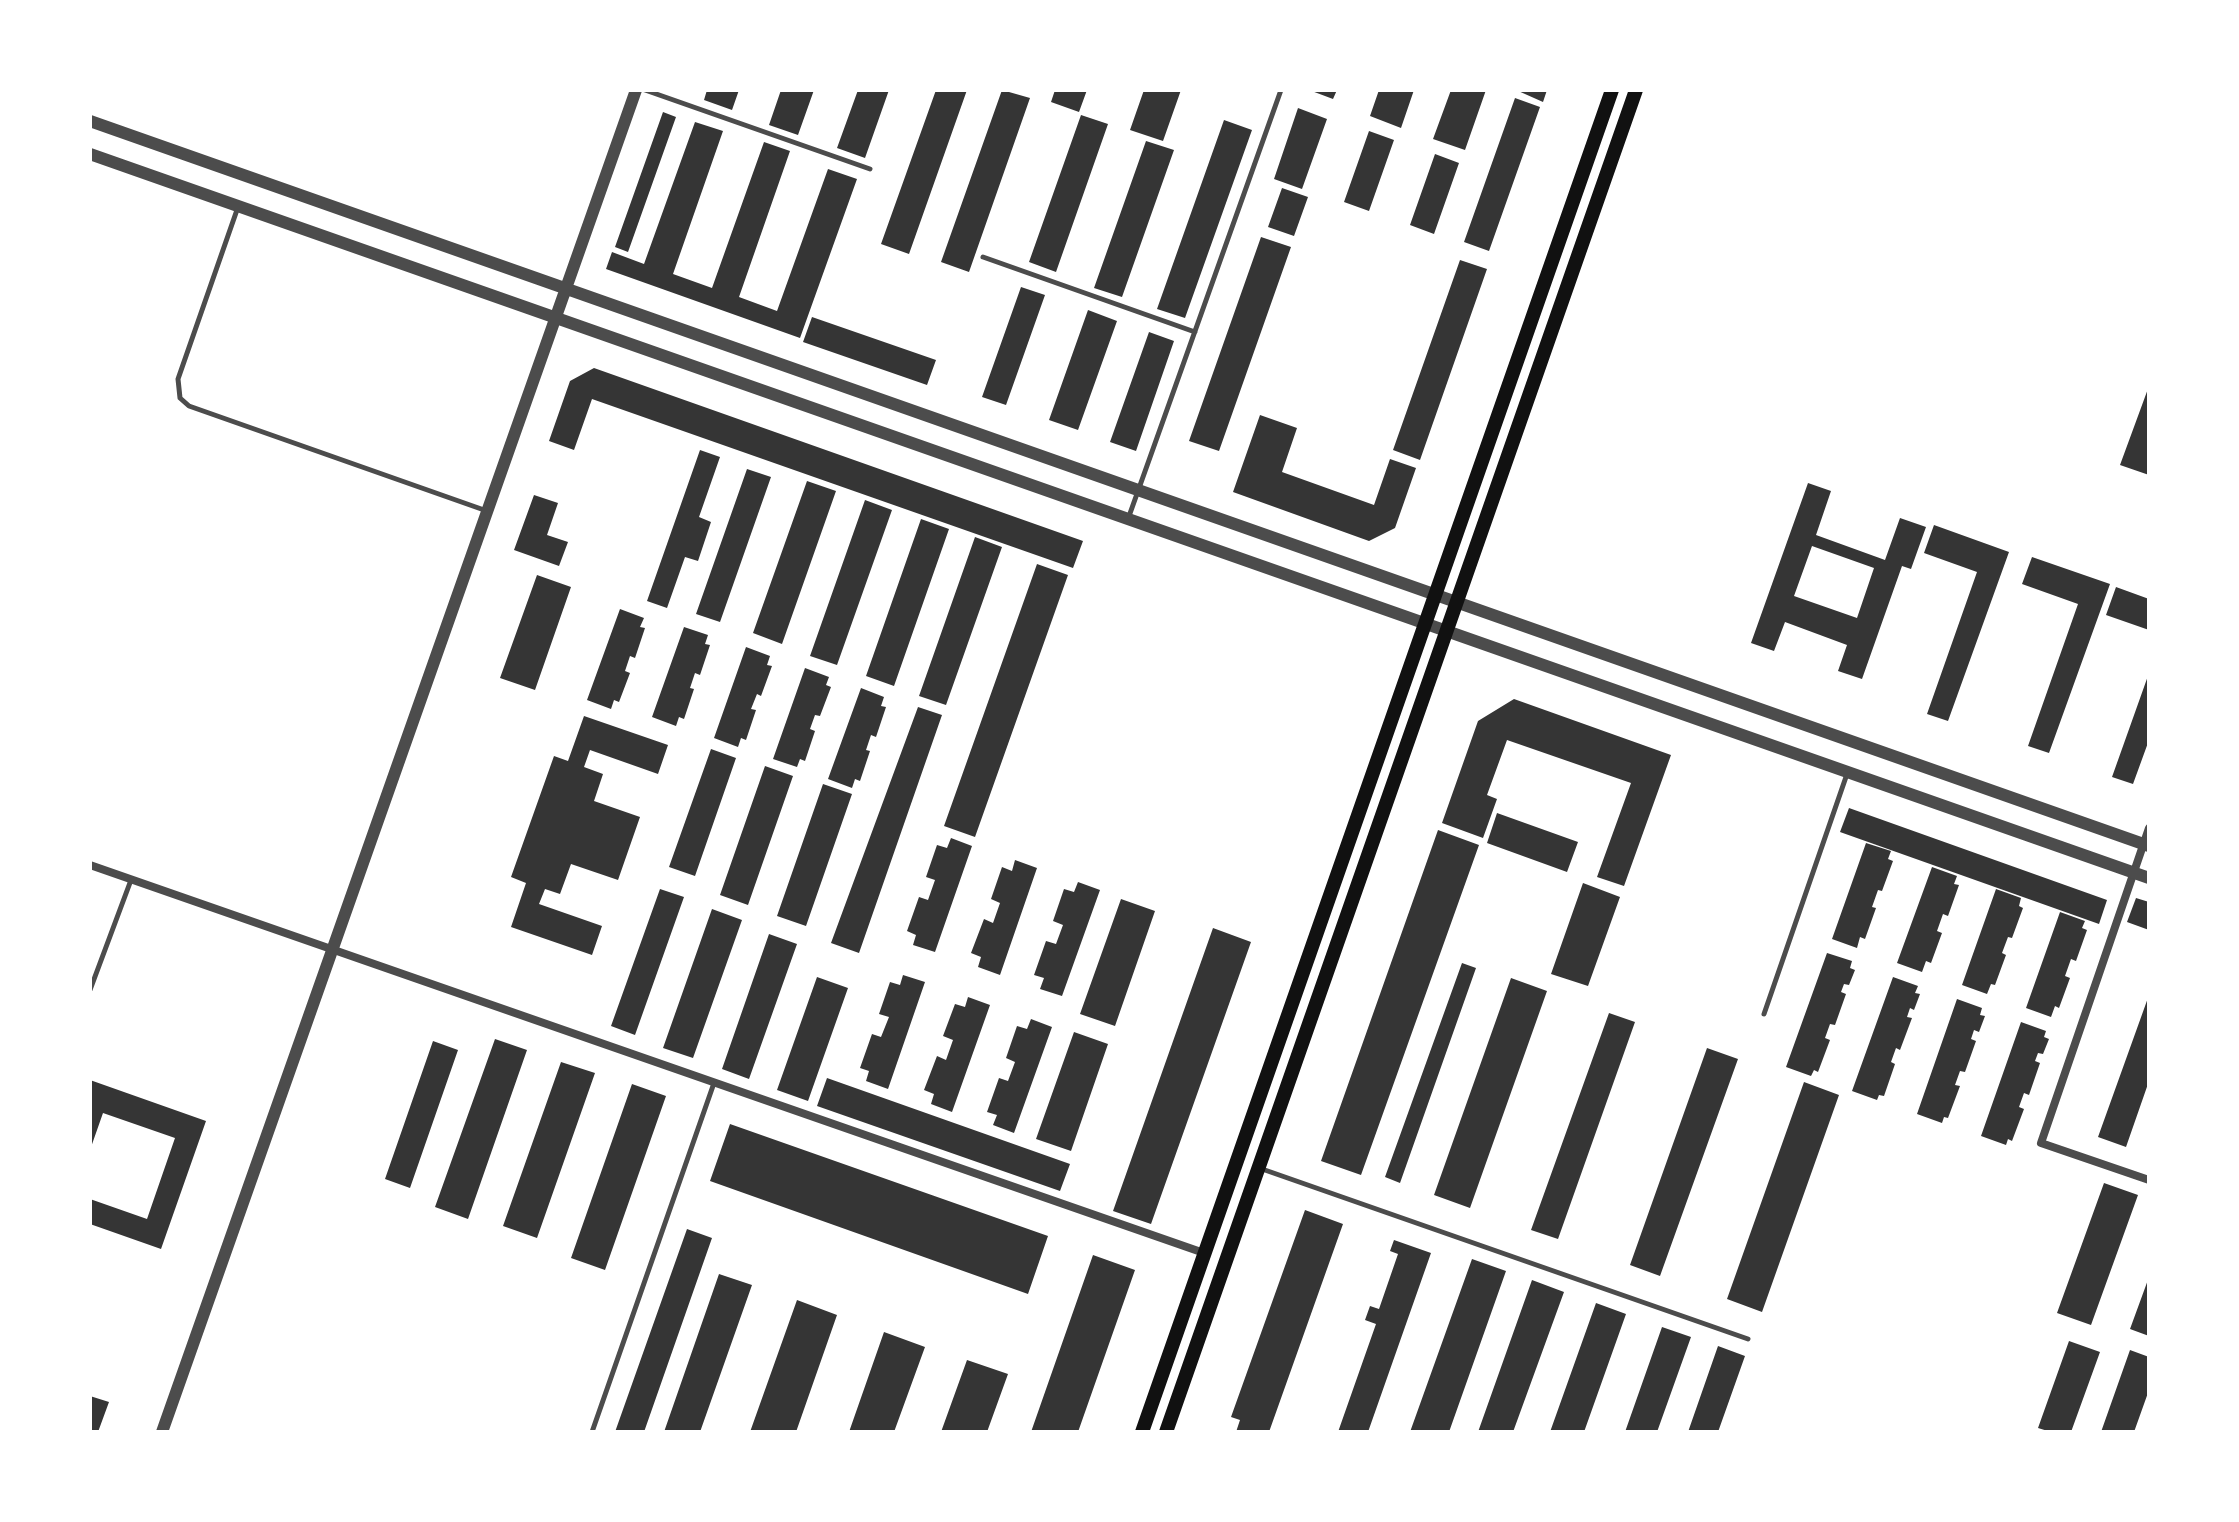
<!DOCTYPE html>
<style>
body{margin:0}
#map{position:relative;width:2239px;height:1522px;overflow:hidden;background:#fff;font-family:Karla,sans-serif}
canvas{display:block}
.frame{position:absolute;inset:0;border:92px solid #fff;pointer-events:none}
</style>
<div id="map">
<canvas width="2239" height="1522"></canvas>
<div class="frame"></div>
</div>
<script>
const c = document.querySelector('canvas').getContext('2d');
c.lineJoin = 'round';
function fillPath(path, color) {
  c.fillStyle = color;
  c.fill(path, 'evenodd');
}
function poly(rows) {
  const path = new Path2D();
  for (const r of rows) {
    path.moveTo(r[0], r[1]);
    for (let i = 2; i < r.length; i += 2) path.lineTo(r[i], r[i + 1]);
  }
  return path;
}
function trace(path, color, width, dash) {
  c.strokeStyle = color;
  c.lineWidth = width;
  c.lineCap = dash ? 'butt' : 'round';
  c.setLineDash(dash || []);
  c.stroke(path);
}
const building = poly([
 [707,90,739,90,732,110,704,100],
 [781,90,814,90,798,135,769,125],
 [858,90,889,90,865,158,837,148],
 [936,90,967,90,909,254,881,244],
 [1002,90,1030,98,969,272,941,262],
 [1055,90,1087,90,1079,112,1051,102],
 [1144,90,1181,90,1163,141,1130,130],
 [1309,90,1337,90,1333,99],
 [1379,90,1414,90,1401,128,1370,116],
 [1451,90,1486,90,1465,150,1433,139],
 [1516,90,1547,90,1543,102],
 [1515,98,1540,107,1489,251,1464,242],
 [1298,108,1327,119,1302,189,1274,179],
 [663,112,676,117,628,252,615,247],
 [1081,115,1108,124,1056,272,1029,262],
 [1224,120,1252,130,1185,318,1157,309],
 [695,122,723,131,673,274,712,288,764,142,790,151,739,297,777,311,828,169,857,179,800,338,606,269,612,252,644,264],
 [1369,131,1394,140,1369,211,1344,202],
 [1146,141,1174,150,1122,297,1094,288],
 [1435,154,1459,163,1434,234,1410,225],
 [1282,188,1308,197,1294,236,1268,227],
 [1261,237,1291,247,1219,451,1189,441],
 [1460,260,1487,269,1420,460,1393,450],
 [1021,287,1045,295,1006,405,982,397],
 [1088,310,1117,321,1078,430,1049,420],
 [812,317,936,360,927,385,803,342],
 [1149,332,1174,341,1136,451,1110,442],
 [594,368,1083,541,1073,568,592,399,574,450,549,441,570,381],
 [2149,386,2149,475,2120,465],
 [1260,415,1297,428,1282,472,1374,505,1390,459,1416,468,1395,528,1369,541,1233,492],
 [700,450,720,457,699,517,711,522,698,561,685,557,667,608,647,601],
 [747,469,771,477,720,622,696,614],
 [807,481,836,491,782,644,753,633],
 [1808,483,1831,491,1816,535,1885,560,1900,518,1926,527,1911,569,1902,566,1862,679,1838,671,1847,645,1785,622,1774,651,1751,643],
 [1812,546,1874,568,1857,618,1794,596],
 [534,495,558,503,547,535,568,542,559,566,514,550],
 [865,500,892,510,837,665,810,656],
 [921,519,949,529,894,686,866,676],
 [1934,525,2009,552,1948,721,1927,714,1977,572,1924,553],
 [975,537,1002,547,946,705,919,696],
 [2032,557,2110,584,2049,753,2028,746,2078,604,2022,584],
 [1037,564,1068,575,975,837,944,826],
 [537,575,571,587,535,690,500,678],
 [2116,587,2149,599,2149,630,2106,615],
 [620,609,644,618,640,627,645,628,635,658,630,656,625,671,630,673,619,702,614,700,611,709,587,700],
 [684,627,708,635,705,644,710,645,700,675,695,673,690,688,694,689,684,719,679,717,676,726,652,717],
 [746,647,770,656,767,665,772,666,761,696,757,694,751,709,756,710,746,740,741,738,738,747,714,738],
 [805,668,829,677,826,685,831,687,820,716,815,715,810,729,815,731,805,761,800,759,797,767,773,759],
 [2149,673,2149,740,2133,784,2112,777],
 [861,688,884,697,881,706,886,707,876,737,871,735,866,750,870,751,860,781,855,779,852,788,828,779],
 [1514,699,1671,755,1624,886,1597,877,1631,783,1507,740,1487,795,1497,799,1483,838,1442,823,1478,721],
 [918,707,942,715,859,953,831,943],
 [584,716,668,745,658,774,590,750,584,767,603,774,594,801,640,817,618,880,571,864,560,894,545,889,539,904,602,926,592,955,511,927,526,883,511,877,554,756,568,761],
 [711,749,736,758,695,876,669,867],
 [765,766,793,776,748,905,720,895],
 [823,784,852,794,806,926,777,916],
 [1849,808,2107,900,2099,924,1840,832],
 [1497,813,1578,842,1567,872,1487,843],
 [1438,830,1479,845,1361,1175,1321,1161],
 [951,838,972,846,935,952,913,945,916,935,907,931,919,897,928,900,935,880,926,877,937,845,947,848],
 [1866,843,1891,851,1888,859,1893,861,1882,891,1878,890,1872,907,1876,908,1865,939,1860,937,1857,948,1832,939],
 [1015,860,1037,868,1000,975,978,967,981,957,971,953,984,919,993,923,1000,903,991,899,1002,867,1012,871],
 [1932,867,1957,876,1954,884,1959,885,1948,916,1943,914,1937,931,1942,933,1931,963,1926,961,1922,972,1897,963],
 [1078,882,1100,890,1062,996,1040,989,1044,978,1034,975,1046,941,1056,944,1063,925,1053,921,1064,889,1074,892],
 [1583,883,1620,897,1588,986,1551,974],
 [660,889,684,897,635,1035,611,1026],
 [1996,889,2021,898,2019,906,2023,908,2012,938,2008,937,2002,953,2006,955,1995,985,1991,984,1987,994,1962,985],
 [2136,898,2149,902,2149,930,2127,922],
 [1121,899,1155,911,1115,1026,1080,1014],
 [712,909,742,920,693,1058,663,1048],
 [2060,912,2085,921,2082,928,2087,930,2076,961,2071,959,2065,976,2070,978,2059,1008,2055,1006,2051,1017,2026,1008],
 [1213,928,1251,942,1151,1224,1113,1211],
 [769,934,797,944,749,1079,722,1069],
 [1827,953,1852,961,1850,968,1855,970,1849,985,1844,984,1841,992,1846,994,1835,1025,1830,1024,1825,1038,1830,1040,1818,1072,1814,1070,1811,1076,1786,1067],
 [1462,963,1476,968,1400,1183,1385,1177],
 [903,975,925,982,888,1089,866,1081,869,1071,860,1068,872,1034,881,1037,889,1017,879,1014,890,982,900,985],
 [817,977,848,988,808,1101,777,1090],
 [1893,977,1918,986,1915,993,1920,994,1914,1010,1910,1008,1907,1017,1912,1018,1900,1050,1896,1048,1891,1062,1895,1064,1884,1096,1879,1095,1877,1100,1852,1091],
 [1511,978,1547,991,1470,1208,1434,1195],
 [2149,995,2149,1081,2126,1147,2098,1137],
 [968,997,990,1005,952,1112,931,1104,934,1094,924,1090,937,1056,946,1060,953,1040,943,1036,955,1004,965,1007],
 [1957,999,1982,1008,1980,1015,1985,1016,1979,1032,1974,1030,1971,1039,1976,1041,1965,1072,1960,1071,1955,1085,1960,1086,1948,1118,1944,1117,1942,1123,1917,1114],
 [1609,1013,1635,1022,1558,1239,1531,1230],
 [1031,1019,1052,1027,1014,1133,993,1125,997,1115,987,1112,999,1078,1008,1081,1015,1062,1006,1058,1017,1026,1027,1029],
 [2021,1022,2046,1031,2044,1037,2049,1039,2043,1054,2038,1053,2035,1061,2040,1063,2029,1095,2024,1093,2019,1107,2024,1109,2012,1141,2008,1139,2006,1145,1981,1136],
 [1074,1032,1108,1044,1071,1151,1036,1139],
 [495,1039,527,1050,468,1219,435,1207],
 [433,1041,458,1050,410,1188,385,1179],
 [1707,1048,1738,1059,1660,1276,1630,1265],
 [561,1062,595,1073,537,1238,503,1226],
 [827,1078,1070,1164,1060,1191,817,1106],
 [90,1080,206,1121,161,1249,90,1224,90,1199,147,1219,175,1138,103,1113,90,1150],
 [1804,1082,1839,1095,1762,1312,1727,1299],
 [632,1084,666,1096,605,1270,571,1258],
 [730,1124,1048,1236,1028,1294,710,1181],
 [2104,1183,2138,1195,2091,1325,2057,1313],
 [1305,1210,1343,1224,1269,1432,1236,1432,1240,1420,1231,1417],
 [687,1229,712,1238,644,1432,615,1432],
 [1394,1240,1431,1253,1368,1432,1338,1432,1376,1324,1365,1320,1370,1306,1379,1309,1398,1254,1390,1251],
 [1093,1255,1135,1270,1078,1432,1031,1432],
 [1472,1259,1506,1271,1449,1432,1410,1432],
 [719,1274,752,1285,700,1432,664,1432],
 [2149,1277,2149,1336,2130,1329],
 [1532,1280,1564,1292,1513,1432,1478,1432],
 [797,1300,837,1315,796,1432,750,1432],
 [1596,1303,1626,1314,1584,1432,1550,1432],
 [1662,1327,1691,1337,1657,1432,1625,1432],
 [884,1332,925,1347,894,1432,849,1432],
 [2069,1341,2100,1352,2071,1432,2051,1432,2038,1428],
 [1718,1346,1745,1356,1718,1432,1688,1432],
 [2130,1350,2149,1357,2149,1390,2134,1432,2101,1432],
 [967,1360,1008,1374,987,1432,941,1432],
 [90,1396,109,1402,98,1432,90,1432]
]);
const service = poly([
 [645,90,870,169],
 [238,207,178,379,180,398,189,406,487,511],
 [983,257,1195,332],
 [1128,519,1281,90],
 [90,990,131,880],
 [1764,1014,1847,774],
 [1262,1169,1748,1339],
 [592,1432,714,1083]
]);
const minor = poly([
 [2149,828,2041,1143,2149,1180],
 [90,865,1204,1253]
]);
const tertiary = poly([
 [90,121,2149,846],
 [90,154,2149,878],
 [162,1432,636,90]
]);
const secondary = poly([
 [1142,1432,1612,90],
 [1166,1432,1636,90]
]);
fillPath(building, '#353535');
trace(service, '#4c4c4c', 5);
trace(minor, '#4c4c4c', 8);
trace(tertiary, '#4c4c4c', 12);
trace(secondary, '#111', 14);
</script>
